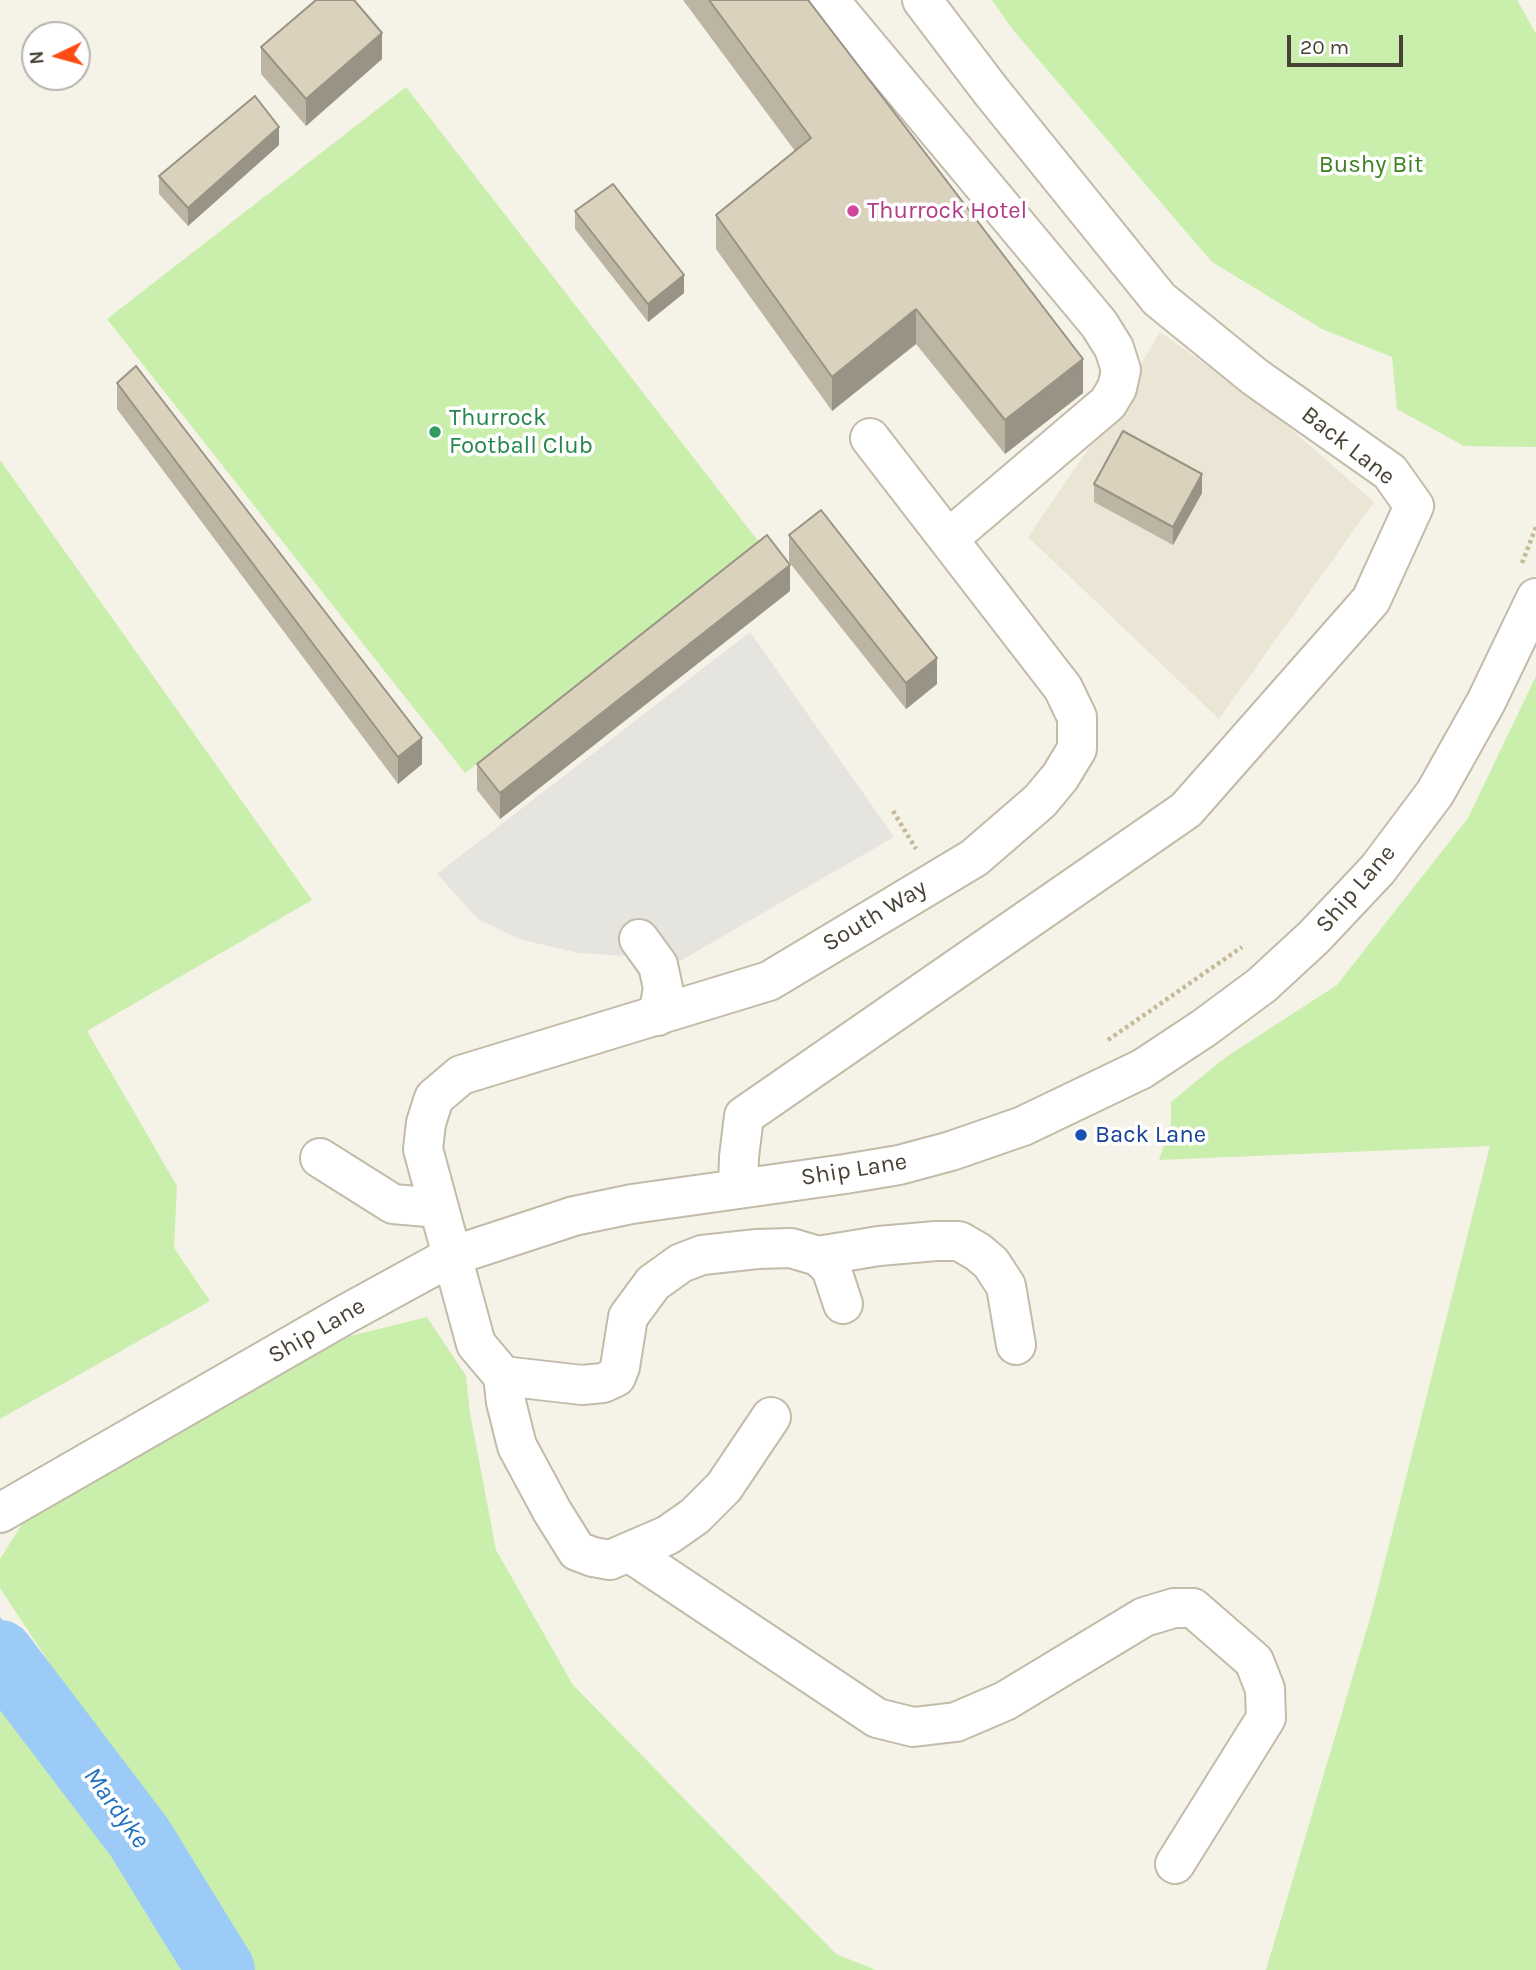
<!DOCTYPE html>
<style>
body{margin:0}
#map{position:relative;width:1536px;height:1970px;overflow:hidden;background:#f5f2e7;font-family:Karla,sans-serif}
canvas{display:block}
.north{position:absolute;left:21px;top:21px;width:70px;height:70px;box-sizing:border-box;background:#fff;border:2px solid #b6b4ae;border-radius:50%;rotate:265deg;font-size:19px;font-weight:700;line-height:28px;text-align:center;color:#494335}
.north::after{content:'';display:block;margin:auto;width:24px;height:32px;background:#ff4b14;clip-path:polygon(50% 0,100% 100%,50% 72%,0 100%)}
.scale{position:absolute;left:1287px;top:35px;width:116px;height:32px;box-sizing:border-box;border:4px solid #494335;border-top:0;padding-left:9px;font-size:21px;line-height:24px;white-space:nowrap;color:#494335;-webkit-text-stroke:5px #fff;paint-order:stroke}
</style>
<div id="map">
<canvas width="1536" height="1970"></canvas>
<div class="north">N</div>
<div class="scale">20 m</div>
</div>
<script>
const c = document.querySelector('canvas').getContext('2d');
c.lineJoin = 'round';
function fillPath(path, color) {
  c.fillStyle = color;
  c.fill(path, 'evenodd');
}
function poly(rows) {
  const path = new Path2D();
  for (const r of rows) {
    path.moveTo(r[0], r[1]);
    for (let i = 2; i < r.length; i += 2) path.lineTo(r[i], r[i + 1]);
  }
  return path;
}
function trace(path, color, width, dash) {
  c.strokeStyle = color;
  c.lineWidth = width;
  c.lineCap = dash ? 'butt' : 'round';
  c.setLineDash(dash || []);
  c.stroke(path);
}
function drawText(font, color, halo, rows, align = 'center') {
  c.font = font + ' Karla,sans-serif';
  c.lineWidth = 7;
  c.setLineDash([]);
  c.textBaseline = 'middle';
  c.strokeStyle = halo;
  c.fillStyle = color;
  for (const [text, x, y, turn = 0] of rows) {
    c.save();
    c.translate(x, y);
    c.rotate((+turn || 0) * Math.PI / 180);
    c.textAlign = isNaN(turn) ? turn : align;
    if (halo) c.strokeText(text, 0, 0);
    c.fillText(text, 0, 0);
    c.restore();
  }
}
const residential = poly([
 [1160,332,1267,408,1374,502,1219,719,1028,537,1107,422]
]);
const green = poly([
 [992,0,1517,0,1536,34,1536,447,1464,446,1397,409,1392,357,1322,329,1212,262,1013,30],
 [406,87,762,546,465,773,107,319],
 [0,460,312,900,87,1031,177,1186,174,1248,210,1301,0,1419],
 [1536,676,1536,1970,1266,1970,1373,1608,1490,1146,1159,1160,1171,1124,1171,1102,1226,1057,1337,985,1468,818],
 [427,1317,466,1376,470,1413,496,1550,573,1685,836,1954,876,1970,0,1970,0,1705,54,1775,106,1743,56,1673,0,1588,0,1559,27,1516,330,1341]
]);
const parking = poly([
 [750,632,894,837,680,961,641,980,626,956,579,953,519,939,478,919,437,874]
]);
const water = poly([
 [0,1617,20,1641,56,1673,106,1743,55,1775,0,1705]
]);
const river = poly([
 [0,1654,139,1837,221,1970]
]);
const path = poly([
 [1522,563,1536,527],
 [893,811,916,849],
 [1108,1040,1242,947]
]);
const minor = poly([
 [829,0,1099,324,1114,348,1121,370,1117,388,1108,403,948,539],
 [639,939,658,965,663,988,658,1016],
 [320,1158,393,1204,439,1208],
 [738,1187,739,1157,744,1116,1186,810,1371,600,1414,506,1390,472,1255,377,1159,299,991,91,922,0],
 [818,1256,879,1246,936,1241,959,1241,978,1252,991,1263,1006,1286,1016,1345],
 [503,1376,582,1385,603,1383,616,1377,620,1367,628,1317,653,1283,681,1263,702,1255,757,1249,791,1248,818,1256,831,1268,843,1304],
 [771,1417,724,1487,695,1516,668,1535,610,1560,593,1557,577,1551,552,1511,517,1446,506,1402,503,1376,476,1344,423,1149,426,1123,434,1098,461,1075,769,981,974,858,1040,801,1060,777,1077,749,1077,717,1063,688,870,438],
 [0,1513,346,1314,452,1256,574,1216,632,1204,845,1174,899,1165,951,1151,1023,1126,1142,1069,1204,1028,1262,985,1314,937,1378,869,1435,793,1486,702,1536,598],
 [630,1553,877,1718,913,1727,956,1722,1005,1701,1144,1617,1174,1608,1193,1608,1254,1661,1265,1689,1266,1718,1175,1864]
]);
const wall = poly([
 [683,0,808,0,1083,393,1005,454,916,344,832,411,716,249,716,215,795,151],
 [261,47,382,59,306,126,261,74],
 [279,145,188,226,159,194,159,176],
 [575,211,684,293,648,322,575,229],
 [117,383,422,764,398,784,117,409],
 [1094,484,1202,493,1173,545,1094,502],
 [789,535,937,684,906,709,789,562],
 [790,591,500,819,477,790,477,764]
]);
const shadedWall = poly([
 [382,33,382,59,306,126,306,99],
 [279,127,279,145,188,226,188,208],
 [684,275,684,293,648,322,648,304],
 [916,309,916,344,832,411,832,377],
 [1083,359,1083,393,1005,454,1005,420],
 [1202,474,1202,493,1173,545,1173,527],
 [790,565,790,591,500,819,500,793],
 [937,658,937,684,906,709,906,683],
 [422,738,422,764,398,784,398,757]
]);
const building = poly([
 [316,0,354,0,382,33,306,99,261,47,316,0],
 [709,0,808,0,1083,359,1005,420,916,309,832,377,716,215,811,138,709,0],
 [255,96,279,127,188,208,159,176,255,96],
 [613,184,684,275,648,304,575,211,613,184],
 [136,366,422,738,398,757,117,383,136,366],
 [1123,431,1202,474,1173,527,1094,484,1123,431],
 [821,510,937,658,906,683,789,535,821,510],
 [767,535,790,565,500,793,477,764,767,535]
]);
const markers = [
 [853,211,7,"#d1479c"],
 [435,432,7,"#2e9e5b"],
 [1081,1135,7,"#1a4fb4"]
];
const parkNames = [
 ["Bushy Bit",1371,165]
];
const hotelNames = [
 ["Thurrock Hotel",867,211]
];
const leisureNames = [
 ["Thurrock",449,418],
 ["Football Club",449,446]
];
const streetNames = [
 ["Back Lane",1348,446,38],
 ["Ship Lane",1356,889,-49],
 ["South Way",875,916,-31],
 ["Ship Lane",854,1170,-9],
 ["Ship Lane",317,1331,-30]
];
const transitNames = [
 ["Back Lane",1095,1135]
];
const waterNames = [
 ["Mardyke",116,1808,54]
];
fillPath(residential, '#eae5d5');
fillPath(green, '#caeeac');
fillPath(parking, '#e6e4df');
fillPath(water, '#9dcbf8');
trace(river, '#9dcbf8', 68);
trace(minor, '#c2bba9', 42);
trace(path, '#c5b998', 4.5, [3.5, 3.5]);
trace(minor, '#fff', 38);
fillPath(wall, '#bcb5a3');
fillPath(shadedWall, '#999385');
fillPath(building, '#dbd2be');
trace(building, '#999385', 2);
for (const [x, y, r, color] of markers) {
  const dot = new Path2D();
  dot.arc(x, y, r, 0, 2 * Math.PI);
  c.fillStyle = color;
  c.fill(dot);
  trace(dot, '#fff', 2.5);
}
drawText('24px', '#3e8221', '#fff', parkNames);
drawText('24px', '#b23c85', '#fff', hotelNames, 'left');
drawText('24px', '#27864d', '#fff', leisureNames, 'left');
drawText('24px', '#494335', '#fff', streetNames);
drawText('24px', '#164399', '#fff', transitNames, 'left');
drawText('italic 26px', '#2271c1', '#fff', waterNames);
</script>
